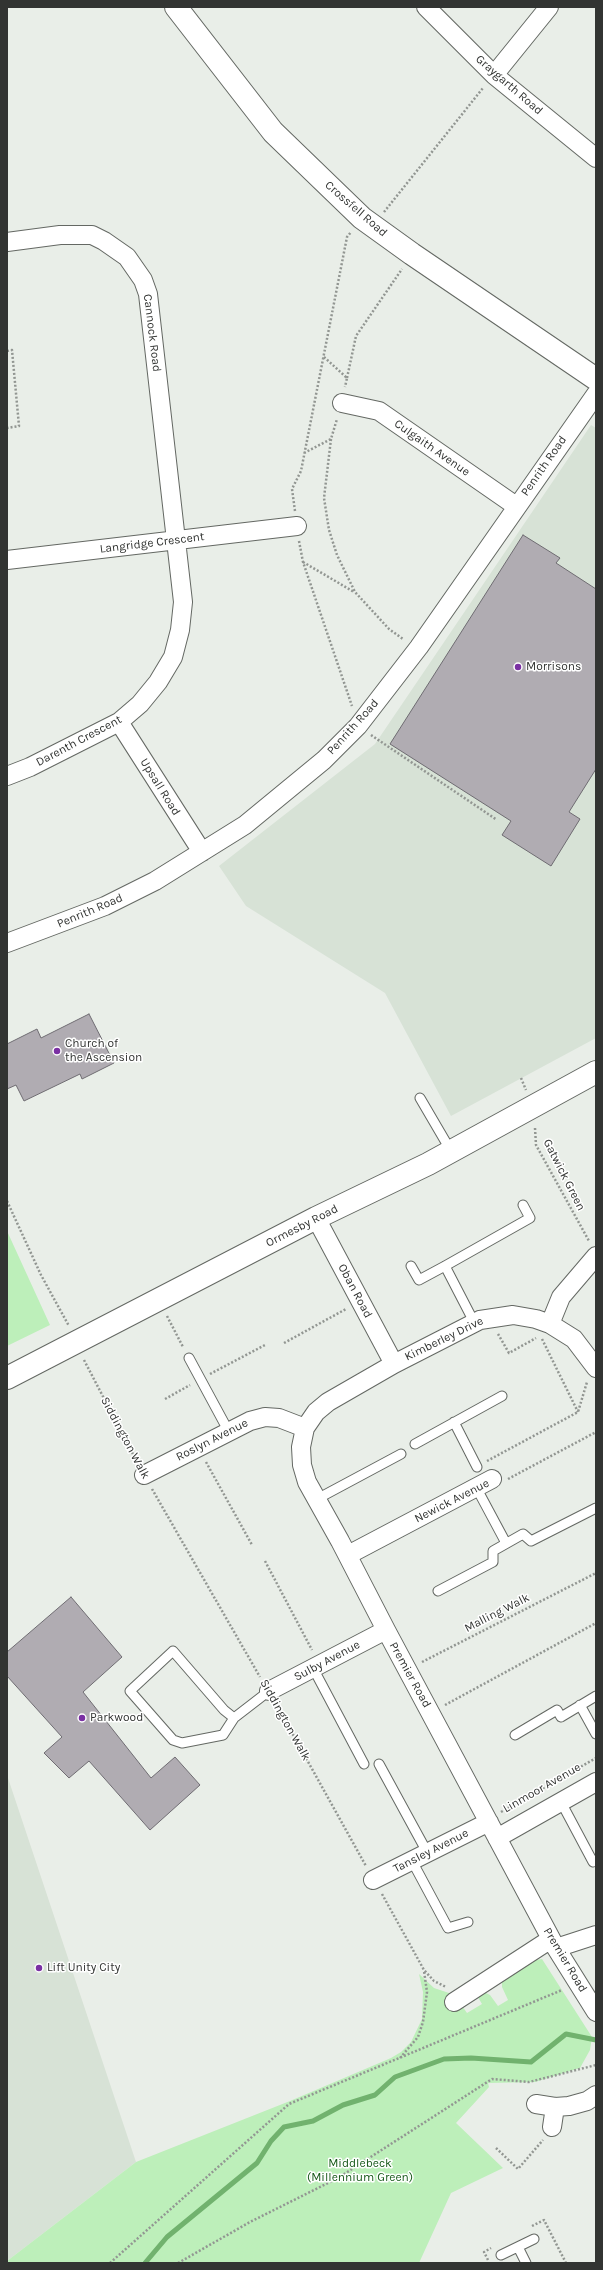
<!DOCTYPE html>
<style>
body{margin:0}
#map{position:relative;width:603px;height:2270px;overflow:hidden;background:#e9eee8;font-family:Karla,sans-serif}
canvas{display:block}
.frame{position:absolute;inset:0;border:8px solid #323432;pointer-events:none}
</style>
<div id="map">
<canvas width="603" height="2270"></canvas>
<div class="frame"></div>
</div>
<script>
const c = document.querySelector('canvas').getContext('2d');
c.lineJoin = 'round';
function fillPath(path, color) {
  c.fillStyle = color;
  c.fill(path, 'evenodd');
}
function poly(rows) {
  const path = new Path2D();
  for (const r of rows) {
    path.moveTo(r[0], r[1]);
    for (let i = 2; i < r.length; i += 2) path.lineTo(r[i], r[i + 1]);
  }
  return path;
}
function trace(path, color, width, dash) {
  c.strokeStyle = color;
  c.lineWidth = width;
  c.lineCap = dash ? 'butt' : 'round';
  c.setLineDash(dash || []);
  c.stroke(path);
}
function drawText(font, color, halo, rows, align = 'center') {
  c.font = font + ' Karla,sans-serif';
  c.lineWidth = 3;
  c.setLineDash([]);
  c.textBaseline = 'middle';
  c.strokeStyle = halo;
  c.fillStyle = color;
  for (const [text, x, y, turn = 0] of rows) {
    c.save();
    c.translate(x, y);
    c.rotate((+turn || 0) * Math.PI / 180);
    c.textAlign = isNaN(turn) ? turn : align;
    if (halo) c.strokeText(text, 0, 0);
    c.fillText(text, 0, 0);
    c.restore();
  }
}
const built = poly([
 [591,425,596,428,596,1038,451,1116,385,993,246,906,219,866,375,744],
 [7,1775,136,2162,7,2261]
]);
const green = poly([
 [7,1231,50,1325,7,1346],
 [542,1959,592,2037,590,2050,580,2068,535,2082,488,2083,489,2087,456,2123,503,2168,451,2193,419,2263,7,2263,7,2261,136,2162,290,2101,391,2058,401,2052,411,2042,422,2019,423,1992,419,1974,434,1988,452,1994,445,1999,451,2009,460,2003,467,2013,482,2004,476,1994,484,1992,490,1995,498,2006,508,2000,502,1987,502,1980,536,1960]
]);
const stream = poly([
 [145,2263,167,2237,257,2163,271,2141,284,2127,313,2121,343,2105,375,2095,395,2077,444,2059,471,2058,531,2062,566,2034,596,2040]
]);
const building = poly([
 [523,535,560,558,556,563,596,589,596,769,569,812,580,819,551,866,502,835,511,821,390,744,523,535],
 [89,1014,114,1063,82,1079,80,1074,24,1101,16,1085,7,1089,7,1044,37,1029,41,1038,89,1014],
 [71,1597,122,1657,83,1692,151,1778,175,1757,200,1785,150,1830,89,1761,69,1778,44,1753,62,1737,7,1676,7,1652,71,1597]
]);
const path = poly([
 [384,212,483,88],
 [7,351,12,350,19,426,7,428],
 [324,357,347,378,345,387],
 [347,378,356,336,402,269],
 [331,439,324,498,329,530,337,555,355,592,389,629,403,639],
 [304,453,331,439,337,419],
 [295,511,292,489,301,471,347,237,351,232],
 [299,541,303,562,352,706],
 [303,562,354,592],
 [371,735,497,820],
 [521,1078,526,1090],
 [535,1128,536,1145,589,1241],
 [7,1201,41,1275,69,1326],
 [167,1316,183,1347],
 [498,1334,509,1353,536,1338],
 [542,1339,578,1412],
 [284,1343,346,1309],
 [84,1360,136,1460],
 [210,1374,265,1345],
 [165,1399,190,1385],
 [487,1461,578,1412,587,1382],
 [206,1462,252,1545],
 [508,1479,596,1432],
 [152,1489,260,1677],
 [265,1561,312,1650],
 [422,1662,596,1573],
 [445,1705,596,1623],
 [277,1706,366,1866],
 [501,1812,596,1758],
 [382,1894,424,1970,434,1981,446,1987],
 [400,2058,418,2037,423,2022,427,1992,424,1971],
 [496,2148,518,2169,543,2140],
 [532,2226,544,2220,566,2263],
 [488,2260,484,2252,491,2248],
 [110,2263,289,2104,562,1990],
 [178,2263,250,2222,338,2178,492,2079,529,2082,596,2065]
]);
const service = poly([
 [420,1098,451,1151],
 [411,1266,419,1280,445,1266,530,1218,523,1205],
 [445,1266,474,1322],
 [189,1358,229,1432],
 [454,1422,477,1467],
 [415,1444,502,1396],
 [476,1487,506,1543],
 [317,1499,401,1454],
 [438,1591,493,1562,493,1551,523,1534,531,1541,596,1508],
 [313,1668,364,1764],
 [580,1705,596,1734],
 [234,1718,224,1710,173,1651,130,1691,173,1740,182,1743,223,1735,234,1718,269,1691],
 [515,1735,557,1710,561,1717,596,1696],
 [379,1764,427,1852],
 [561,1802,593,1862,596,1860],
 [412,1861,448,1928,468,1922],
 [518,2247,526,2263],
 [501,2255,534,2239]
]);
const minor = poly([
 [426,7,494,75,596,158],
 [494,75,549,7],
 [7,242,60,235,92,235,104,241,127,257,143,280,148,294,183,602,180,630,173,657,158,682,140,704,119,722,30,767,7,776],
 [342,403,379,411,516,506],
 [7,560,297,526],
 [119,722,202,852],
 [7,943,105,906,155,881,245,825,324,760,358,726,419,647,596,394],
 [316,1218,394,1364],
 [550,1324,561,1297,596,1256],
 [596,1368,574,1339,550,1324,536,1319,513,1315,480,1320,394,1364,328,1402,316,1412,305,1428,301,1447,302,1465,307,1482,340,1541,386,1630,556,1948,596,2012],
 [144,1475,250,1421,265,1417,279,1418,305,1428],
 [348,1555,492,1479],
 [269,1691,386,1630],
 [497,1838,596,1782],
 [373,1880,489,1822],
 [556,1948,596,1935],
 [454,2002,551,1939],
 [536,2104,555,2107,569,2106,587,2101,596,2095],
 [552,2127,555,2107]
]);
const tertiary = poly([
 [176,7,273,132,362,218,412,254,596,379],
 [7,1378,316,1218,428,1164,596,1072]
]);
const markers = [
 [518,667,4,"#7a30a3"],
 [57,1051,4,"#7a30a3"],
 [82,1718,4,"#7a30a3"],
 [39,1968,4,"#7a30a3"]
];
const streetNames = [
 ["Graygarth Road",509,85,41],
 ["Crossfell Road",356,209,41],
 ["Cannock Road",152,333,83],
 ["Culgaith Avenue",432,448,35],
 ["Penrith Road",544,466,-55],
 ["Langridge Crescent",152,543,-7],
 ["Penrith Road",353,727,-48],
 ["Darenth Crescent",79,741,-28],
 ["Upsall Road",160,787,58],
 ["Penrith Road",90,911,-23],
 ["Gatwick Green",564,1175,63],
 ["Ormesby Road",302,1226,-27],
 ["Oban Road",355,1291,62],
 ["Kimberley Drive",444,1339,-26],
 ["Siddington Walk",125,1438,62],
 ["Roslyn Avenue",212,1440,-27],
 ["Newick Avenue",452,1501,-27],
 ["Malling Walk",497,1613,-27],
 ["Sulby Avenue",327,1661,-28],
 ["Premier Road",410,1675,61],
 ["Siddington Walk",285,1720,61],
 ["Linmoor Avenue",542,1788,-30],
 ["Tansley Avenue",431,1851,-27],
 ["Premier Road",565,1960,59]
];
const poiNames = [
 ["Morrisons",526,667],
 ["Church of",65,1044],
 ["the Ascension",65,1058],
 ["Parkwood",90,1718],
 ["Lift Unity City",47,1968]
];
const parkNames = [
 ["Middlebeck",360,2164],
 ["(Millennium Green)",360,2178]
];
fillPath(built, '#d7e2d6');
fillPath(green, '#bdefba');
trace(stream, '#71b26e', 5);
fillPath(building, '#b0acb2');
trace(building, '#6f6c72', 1);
trace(service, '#646863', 11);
trace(minor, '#646863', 20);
trace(tertiary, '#646863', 24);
trace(path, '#929692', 2.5, [2, 2]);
trace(service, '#fff', 9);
trace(minor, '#fff', 18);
trace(tertiary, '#fff', 22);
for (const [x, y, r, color] of markers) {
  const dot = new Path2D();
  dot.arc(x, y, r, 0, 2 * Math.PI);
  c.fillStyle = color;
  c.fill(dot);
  trace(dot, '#fff', 1.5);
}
drawText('12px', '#323432', '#fff', streetNames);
drawText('12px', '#323432', '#fff', poiNames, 'left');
drawText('12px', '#155817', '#fff', parkNames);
</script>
